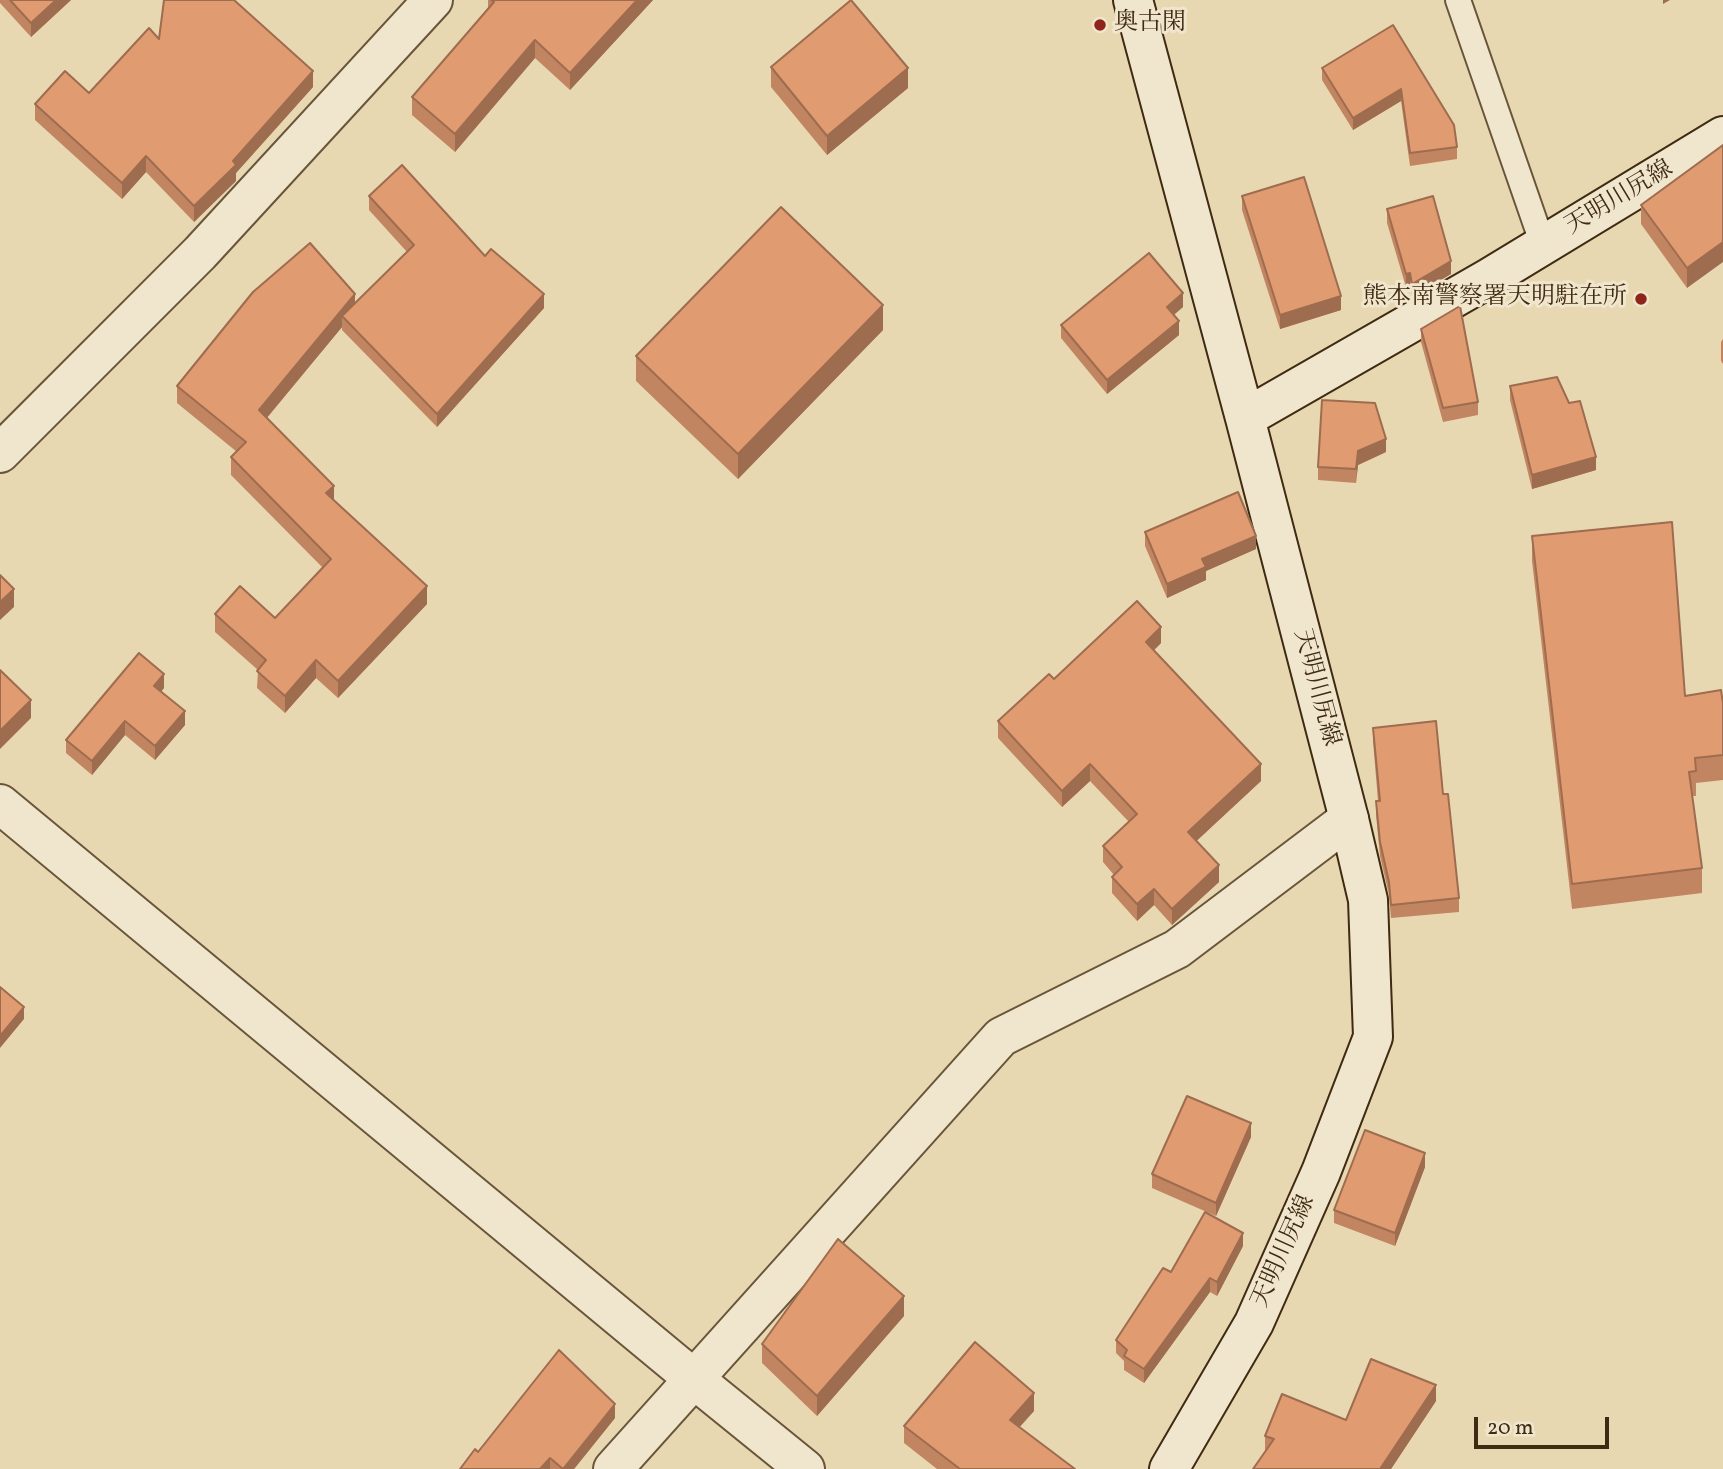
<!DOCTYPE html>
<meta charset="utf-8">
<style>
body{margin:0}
#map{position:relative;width:1723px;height:1469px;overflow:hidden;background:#e8d8b2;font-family:Vollkorn,serif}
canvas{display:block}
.scale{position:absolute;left:1474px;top:1417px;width:135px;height:32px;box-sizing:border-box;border:4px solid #3f2a12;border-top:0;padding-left:9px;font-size:21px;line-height:24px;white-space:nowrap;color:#3f2a12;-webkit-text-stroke:5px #f0e6cd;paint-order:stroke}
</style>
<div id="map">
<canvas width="1723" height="1469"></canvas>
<div class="scale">20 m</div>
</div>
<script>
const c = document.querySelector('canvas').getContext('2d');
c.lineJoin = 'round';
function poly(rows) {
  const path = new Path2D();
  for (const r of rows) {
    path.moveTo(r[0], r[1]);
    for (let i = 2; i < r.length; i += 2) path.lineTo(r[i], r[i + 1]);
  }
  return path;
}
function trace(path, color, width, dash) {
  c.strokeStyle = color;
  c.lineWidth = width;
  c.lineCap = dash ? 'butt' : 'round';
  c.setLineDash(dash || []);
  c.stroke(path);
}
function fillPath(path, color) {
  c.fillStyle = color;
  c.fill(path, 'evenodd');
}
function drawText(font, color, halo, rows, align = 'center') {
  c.font = font + ' Vollkorn,"Noto Serif JP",serif';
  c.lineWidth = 6;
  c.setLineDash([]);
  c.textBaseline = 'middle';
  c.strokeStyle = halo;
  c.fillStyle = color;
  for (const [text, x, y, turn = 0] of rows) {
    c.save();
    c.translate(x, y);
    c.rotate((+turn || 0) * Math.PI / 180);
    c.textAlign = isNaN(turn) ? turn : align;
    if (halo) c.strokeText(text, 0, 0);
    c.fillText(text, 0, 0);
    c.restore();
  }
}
const lane = poly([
 [1458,0,1543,245]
]);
const street = poly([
 [0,453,200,253,433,0],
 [0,804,694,1379,805,1469],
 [613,1469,1001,1037,1177,949,1349,819]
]);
const secondary = poly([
 [1133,0,1245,418],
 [1169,1469,1254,1323,1321,1172,1373,1037,1368,900,1349,819,1245,418,1489,278,1723,136]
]);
const wall = poly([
 [0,0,71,0,31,37,0,3],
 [488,0,653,0,570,90,535,58,455,152,412,115,412,97,488,8],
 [1393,25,1457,147,1457,159,1410,166,1401,101,1353,130,1322,80,1322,68],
 [159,39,313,87,236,173,236,181,194,222,146,172,122,199,35,120,35,104,89,93],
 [771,67,908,88,827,155,771,87],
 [1723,145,1687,288,1641,224,1641,205],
 [369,196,485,256,544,308,437,427,342,330,342,327,267,418,334,500,427,604,338,698,316,678,285,713,257,688,258,670,215,632,215,614,275,618,322,567,231,475,231,457,237,452,177,403,177,386,355,303,407,252,369,210],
 [1242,196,1341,310,1280,329,1242,210],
 [1387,209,1451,274,1412,297,1410,286,1406,287,1387,223],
 [1183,307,1174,315,1179,335,1107,394,1061,338,1061,325],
 [1421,329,1478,402,1478,415,1443,422,1421,342],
 [883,330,738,479,636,381,636,356],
 [1723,339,1723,364,1721,361,1721,342],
 [1510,386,1596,470,1532,489,1510,400],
 [1386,452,1358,465,1356,483,1318,480,1318,467],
 [1145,532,1256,549,1206,571,1206,580,1167,598,1145,546],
 [1532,536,1685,696,1723,703,1723,780,1696,783,1696,796,1692,796,1702,868,1702,893,1572,909,1532,561],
 [1161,643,1154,650,1261,781,1196,841,1219,882,1172,925,1154,905,1137,921,1112,893,1112,877,1114,875,1103,862,1103,846,1129,822,1090,781,1062,807,998,738,998,721,1054,679],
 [164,688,161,692,185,725,155,760,125,735,92,775,66,753,66,740],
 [1373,728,1443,794,1459,898,1459,912,1391,918,1389,895,1380,856,1376,815,1376,801,1378,801,1373,741],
 [1251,1137,1216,1216,1152,1188,1152,1174],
 [1425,1167,1395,1246,1334,1223,1334,1210],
 [1243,1246,1217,1296,1210,1292,1144,1383,1124,1370,1124,1361,1116,1353,1116,1340,1171,1272],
 [904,1316,817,1416,762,1363,762,1344],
 [1436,1401,1391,1469,1253,1469,1265,1452,1265,1436],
 [1034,1411,1019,1427,1075,1469,937,1469,904,1443,904,1426],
 [615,1418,574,1469,460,1469,478,1452]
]);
const shadedWall = poly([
 [56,0,71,0,31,37,31,23],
 [637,0,653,0,570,90,570,73],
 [1663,0,1670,0,1663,4],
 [535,40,535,58,455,152,455,134],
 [908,68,908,88,827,155,827,136],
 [313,71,313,87,236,173,236,181,194,222,194,206],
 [1401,89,1401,101,1353,130,1353,118],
 [146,156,146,172,122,199,122,183],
 [1723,242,1723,262,1687,288,1687,268],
 [1451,261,1451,274,1412,297,1412,284],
 [1410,273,1410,286,1406,287,1406,274],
 [1183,293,1183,307,1167,320,1167,307],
 [355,294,355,311,342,316,342,327,259,427,259,410],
 [544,294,544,308,437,427,437,414],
 [1341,296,1341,310,1280,329,1280,315],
 [883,305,883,330,738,479,738,454],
 [1179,321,1179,335,1107,394,1107,380],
 [1386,439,1386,452,1358,465,1356,483,1358,451],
 [1596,457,1596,470,1532,489,1532,475],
 [334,486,334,503,326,493],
 [1256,536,1256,549,1206,571,1206,580,1167,598,1167,584,1202,559],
 [427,586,427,604,338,698,338,681],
 [14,589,14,607,0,620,0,602],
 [1161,627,1161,643,1146,658,1146,642],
 [316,660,316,678,285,713,285,696],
 [164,674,164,688,154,700,154,686],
 [31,700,31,718,0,749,0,731],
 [185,711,185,725,155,760,155,746],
 [125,721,125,735,92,775,92,761],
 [1090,764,1090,781,1062,807,1062,791],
 [1261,764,1261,781,1188,849,1188,832],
 [1219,865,1219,882,1172,925,1172,909],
 [1154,889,1154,905,1137,921,1137,904],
 [24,1007,24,1019,0,1048,0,1036],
 [1251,1123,1251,1137,1216,1216,1216,1203],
 [1425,1153,1425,1167,1395,1246,1395,1233],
 [1243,1233,1243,1246,1217,1296,1217,1282],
 [1210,1278,1210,1292,1144,1383,1144,1369],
 [904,1296,904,1316,817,1416,817,1396],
 [1436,1385,1436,1401,1391,1469,1380,1469],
 [1034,1393,1034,1411,1010,1438,1010,1420],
 [615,1404,615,1418,574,1469,563,1469],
 [550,1458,550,1469,540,1469]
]);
const building = poly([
 [10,0,56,0,31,23,10,0],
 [164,0,234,0,313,71,233,161,236,165,194,206,146,156,122,183,35,104,65,71,89,93,149,28,159,39,164,0],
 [491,0,637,0,570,73,535,40,455,134,412,97,494,2,491,0],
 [851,0,908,68,827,136,771,67,851,0],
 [1393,25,1454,125,1457,147,1410,153,1401,89,1353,118,1322,68,1393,25],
 [1723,145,1723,242,1687,268,1641,205,1723,145],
 [402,165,485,256,491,249,544,294,437,414,342,316,414,245,369,196,402,165],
 [1304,177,1341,296,1280,315,1242,196,1304,177],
 [1433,196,1451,261,1412,284,1410,273,1406,274,1387,209,1433,196],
 [781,207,883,305,738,454,636,356,781,207],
 [310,243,355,294,259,410,334,486,326,493,427,586,338,681,316,660,285,696,257,671,266,660,215,614,240,586,275,618,331,559,231,457,246,442,177,386,253,292,310,243],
 [1149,253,1183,293,1167,307,1179,321,1107,380,1061,325,1149,253],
 [1460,306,1478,402,1443,408,1421,329,1460,306],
 [1557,377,1569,403,1580,401,1596,457,1532,475,1510,386,1557,377],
 [1322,400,1375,403,1386,439,1358,451,1356,469,1318,467,1322,400],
 [1238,492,1256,536,1202,559,1206,567,1167,584,1145,532,1238,492],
 [1672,522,1685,696,1721,690,1723,703,1723,755,1695,758,1696,771,1689,772,1702,868,1572,884,1532,536,1672,522],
 [0,575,14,589,0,602,0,575],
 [1137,601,1161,627,1146,642,1261,764,1188,832,1219,865,1172,909,1154,889,1137,904,1112,877,1122,867,1103,846,1137,814,1090,764,1062,791,998,721,1049,674,1054,679,1137,601],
 [139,653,164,674,154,686,185,711,155,746,125,721,92,761,66,740,139,653],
 [0,670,31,700,0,731,0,670],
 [1436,721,1443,794,1448,794,1459,898,1391,905,1389,882,1380,842,1376,801,1380,801,1373,728,1436,721],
 [0,987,24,1007,0,1036,0,987],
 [1187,1096,1251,1123,1216,1203,1152,1174,1187,1096],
 [1365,1130,1425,1153,1395,1233,1334,1210,1365,1130],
 [1205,1212,1243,1233,1217,1282,1210,1278,1144,1369,1124,1356,1127,1350,1116,1340,1163,1268,1171,1272,1205,1212],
 [838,1239,904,1296,817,1396,762,1344,838,1239],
 [975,1342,1034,1393,1010,1420,1075,1469,960,1469,904,1426,975,1342],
 [559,1350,615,1404,563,1469,550,1458,540,1469,460,1469,475,1449,478,1452,559,1350],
 [1371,1359,1436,1385,1380,1469,1253,1469,1274,1439,1265,1436,1282,1394,1346,1420,1371,1359]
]);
const markers = [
 [1100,25,7,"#8f2418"],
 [1641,299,7,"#8f2418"]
];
const poiNames = [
 ["奥古閑",1114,25],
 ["熊本南警察署天明駐在所",1627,299,"right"]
];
const streetNames = [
 ["天明川尻線",1620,199,-31],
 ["天明川尻線",1315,688,75],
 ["天明川尻線",1285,1252,-66]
];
trace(lane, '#69563a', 28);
trace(street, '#69563a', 42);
trace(secondary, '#3f2a12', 42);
trace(lane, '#f0e6cd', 24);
trace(street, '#f0e6cd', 38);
trace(secondary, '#f0e6cd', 38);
fillPath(wall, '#c28561');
fillPath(shadedWall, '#9e6c4f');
fillPath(building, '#e19b71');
trace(building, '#9e6c4f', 2);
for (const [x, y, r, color] of markers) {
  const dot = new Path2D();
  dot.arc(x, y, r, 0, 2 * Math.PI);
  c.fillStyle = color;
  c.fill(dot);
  trace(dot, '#f0e6cd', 2.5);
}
drawText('24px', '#3f2a12', '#f0e6cd', poiNames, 'left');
drawText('24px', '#3f2a12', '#f0e6cd', streetNames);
</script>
